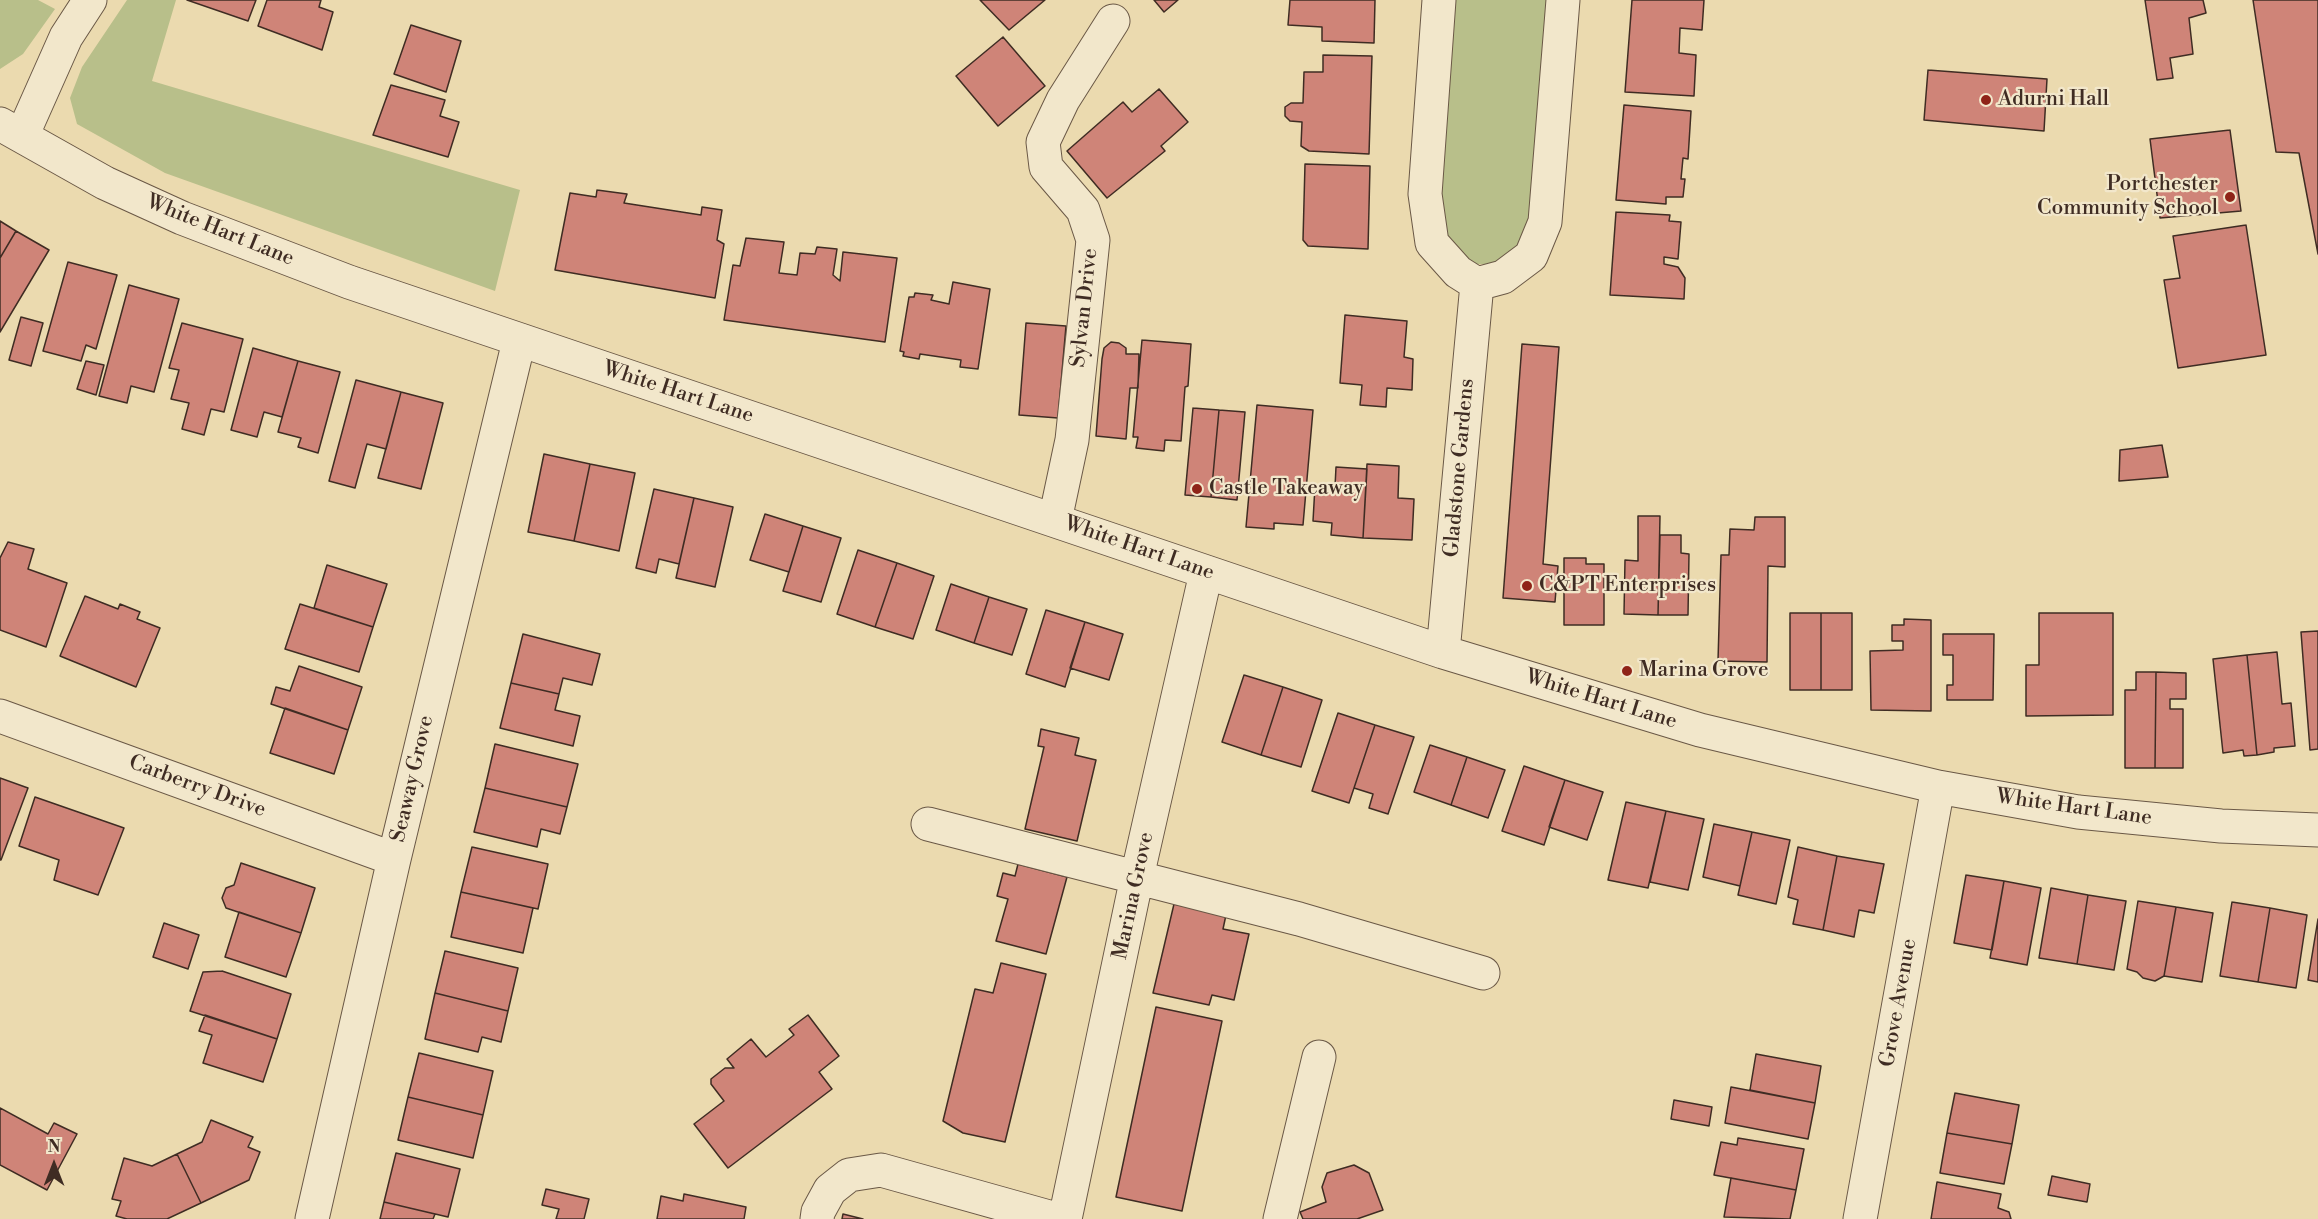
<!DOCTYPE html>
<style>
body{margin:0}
#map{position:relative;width:2318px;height:1219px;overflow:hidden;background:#ebdaaf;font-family:"Libre Bodoni",serif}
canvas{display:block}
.north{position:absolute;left:24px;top:1135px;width:60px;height:60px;-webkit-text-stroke:4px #f2e7cb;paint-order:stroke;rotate:0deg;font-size:16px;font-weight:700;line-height:24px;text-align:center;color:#3f2c23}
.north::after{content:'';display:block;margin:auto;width:21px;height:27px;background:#3f2c23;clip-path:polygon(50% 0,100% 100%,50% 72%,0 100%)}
</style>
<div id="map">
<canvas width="2318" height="1219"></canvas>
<div class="north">N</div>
</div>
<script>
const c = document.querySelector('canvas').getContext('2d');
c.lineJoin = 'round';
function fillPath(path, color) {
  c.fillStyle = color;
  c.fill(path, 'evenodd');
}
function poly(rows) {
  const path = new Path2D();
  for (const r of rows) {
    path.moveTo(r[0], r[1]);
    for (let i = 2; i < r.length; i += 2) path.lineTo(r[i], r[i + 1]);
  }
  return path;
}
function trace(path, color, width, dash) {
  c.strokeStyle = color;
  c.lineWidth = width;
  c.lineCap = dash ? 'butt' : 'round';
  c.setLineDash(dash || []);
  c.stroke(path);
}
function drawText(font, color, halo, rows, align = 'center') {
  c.font = font + ' "Libre Bodoni",serif';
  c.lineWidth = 4.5;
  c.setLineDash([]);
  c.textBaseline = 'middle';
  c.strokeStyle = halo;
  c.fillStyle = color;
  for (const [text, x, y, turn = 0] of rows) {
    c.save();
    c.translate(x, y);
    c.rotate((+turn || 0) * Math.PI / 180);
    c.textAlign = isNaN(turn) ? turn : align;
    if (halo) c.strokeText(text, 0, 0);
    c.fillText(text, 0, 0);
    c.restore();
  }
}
const green = poly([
 [0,0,38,0,55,9,23,54,0,69],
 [127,0,176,0,152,81,520,190,495,291,165,173,77,124,70,98,82,67],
 [1454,0,1548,0,1530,218,1518,245,1495,264,1472,264,1447,240,1439,210]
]);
const building = poly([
 [187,0,256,0,248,21,187,0],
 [267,0,321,0,319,7,333,12,322,50,258,26,267,0],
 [980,0,1045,0,1009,30,980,0],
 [1154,0,1178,0,1164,12,1154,0],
 [1290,0,1375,0,1374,43,1322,41,1322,27,1288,25,1290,0],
 [1632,0,1704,0,1702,30,1680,28,1679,53,1696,55,1694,96,1625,92,1632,0],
 [2145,0,2203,0,2206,13,2189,18,2193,54,2170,58,2173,78,2157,80,2145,0],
 [2253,0,2318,0,2318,254,2299,153,2276,152,2253,0],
 [411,25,461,41,446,92,394,74,411,25],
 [1003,37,1045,86,998,126,956,76,1003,37],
 [1323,55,1372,56,1369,154,1309,151,1301,146,1302,122,1290,121,1285,116,1285,107,1291,103,1303,103,1304,72,1323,72,1323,55],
 [1928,70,2047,79,2044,131,1924,120,1928,70],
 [391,85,445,100,440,116,459,122,448,157,373,135,391,85],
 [1159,89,1188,122,1161,146,1165,151,1107,198,1067,151,1123,102,1132,112,1159,89],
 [1624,105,1691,111,1688,159,1683,158,1681,179,1685,179,1683,197,1666,197,1666,204,1616,200,1624,105],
 [2230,130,2241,211,2160,218,2150,139,2230,130],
 [1305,164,1370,166,1368,249,1308,246,1303,240,1305,164],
 [597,190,627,194,624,203,701,215,702,207,722,210,717,240,724,244,715,298,555,270,570,193,596,197,597,190],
 [1616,212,1670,215,1669,221,1681,222,1678,259,1664,257,1664,264,1678,267,1685,278,1684,299,1610,295,1616,212],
 [0,221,16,231,0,258,0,221],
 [2246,225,2266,355,2178,368,2164,280,2180,278,2173,236,2246,225],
 [16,231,49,250,0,332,0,258,16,231],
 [746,238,784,242,779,273,797,275,800,253,815,254,817,247,837,249,833,275,840,281,843,252,897,258,885,342,724,320,733,265,740,266,746,238],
 [68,262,117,275,96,349,86,345,81,361,43,351,68,262],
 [953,282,990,289,978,369,960,367,961,360,920,354,919,359,903,356,904,352,900,351,909,297,914,297,915,293,933,295,931,300,949,304,953,282],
 [129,285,179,299,154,392,131,386,127,403,99,396,129,285],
 [1345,315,1407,321,1404,357,1413,359,1412,390,1387,388,1386,407,1360,405,1362,385,1340,383,1345,315],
 [21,317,43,323,31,366,9,360,21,317],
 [182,323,243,339,224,412,211,409,204,435,182,429,189,403,171,399,179,370,169,368,182,323],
 [1026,323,1066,326,1058,418,1019,415,1026,323],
 [1142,340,1191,344,1188,386,1185,387,1181,441,1165,440,1164,451,1136,448,1138,437,1133,437,1142,340],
 [1111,342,1119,343,1126,348,1126,354,1139,354,1138,388,1130,388,1126,439,1096,436,1102,359,1104,348,1111,342],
 [1522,344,1559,347,1543,564,1558,566,1555,602,1503,598,1522,344],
 [253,348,298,361,282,417,264,412,257,437,231,430,253,348],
 [86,361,104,365,96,395,77,389,86,361],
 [298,361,340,372,318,453,298,447,301,438,278,432,298,361],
 [356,380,401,392,386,449,367,444,355,488,329,481,356,380],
 [401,392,443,403,421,489,378,478,401,392],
 [1257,405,1313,410,1303,525,1274,523,1274,529,1246,527,1257,405],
 [1193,408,1219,410,1211,497,1185,495,1193,408],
 [1219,410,1245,412,1237,500,1211,497,1219,410],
 [2162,445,2168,477,2119,481,2120,450,2162,445],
 [544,454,590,464,574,541,528,532,544,454],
 [590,464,635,473,619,551,574,541,590,464],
 [1367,464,1399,466,1398,498,1414,499,1412,540,1363,538,1367,464],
 [1336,467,1367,469,1363,538,1331,535,1332,523,1313,521,1315,486,1335,487,1336,467],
 [654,489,694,498,679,564,659,559,656,573,636,568,654,489],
 [694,498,733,507,715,587,676,578,694,498],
 [765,514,803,526,789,572,750,560,765,514],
 [1638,516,1660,516,1658,615,1624,614,1625,560,1638,561,1638,516],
 [1755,517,1785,517,1785,567,1768,566,1767,662,1718,661,1721,555,1729,555,1730,529,1754,530,1755,517],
 [803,526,841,538,821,602,783,591,803,526],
 [1660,535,1681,535,1681,553,1689,554,1688,615,1658,615,1660,535],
 [8,542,34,549,28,569,67,583,46,647,0,630,0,558,8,542],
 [858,550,897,563,875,627,837,614,858,550],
 [1564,558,1586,558,1586,564,1604,564,1604,625,1564,625,1564,558],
 [897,563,934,576,913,639,875,627,897,563],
 [327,565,387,584,373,627,314,608,327,565],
 [951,584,989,597,974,643,936,630,951,584],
 [85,596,118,609,120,604,140,612,137,619,160,628,136,687,60,656,85,596],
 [989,597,1027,609,1012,655,974,643,989,597],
 [300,604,373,627,359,672,285,649,300,604],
 [1046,610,1085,622,1065,687,1026,674,1046,610],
 [1790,613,1821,613,1821,690,1790,690,1790,613],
 [1821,613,1852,613,1852,690,1821,690,1821,613],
 [2039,613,2113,613,2113,715,2026,716,2026,665,2039,665,2039,613],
 [1904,619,1931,620,1931,711,1871,710,1870,651,1903,650,1903,641,1892,641,1892,625,1904,625,1904,619],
 [1085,622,1123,634,1109,680,1070,668,1085,622],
 [2318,631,2318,749,2310,750,2301,632,2318,631],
 [523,634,600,654,592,685,563,678,559,694,511,683,523,634],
 [1943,634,1994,634,1993,700,1947,700,1947,685,1953,685,1953,655,1943,655,1943,634],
 [2277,652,2282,704,2291,703,2295,746,2274,748,2274,752,2257,755,2247,655,2277,652],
 [2247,655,2257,755,2244,756,2243,750,2223,753,2213,659,2247,655],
 [299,666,362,687,348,730,271,704,276,687,290,691,299,666],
 [2136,672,2156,672,2155,768,2125,768,2125,690,2136,690,2136,672],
 [2156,672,2186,673,2186,699,2170,699,2170,709,2183,709,2183,768,2155,768,2156,672],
 [1244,675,1283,687,1261,755,1222,742,1244,675],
 [511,683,559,694,555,710,580,716,573,746,500,728,511,683],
 [1283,687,1322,700,1301,767,1261,755,1283,687],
 [285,708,348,730,334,774,270,753,285,708],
 [1338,713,1375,725,1349,803,1312,791,1338,713],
 [1375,725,1414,737,1388,814,1369,808,1373,794,1354,788,1375,725],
 [1041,729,1079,738,1075,755,1096,760,1077,841,1025,829,1044,747,1038,746,1041,729],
 [495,744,578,764,567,807,485,788,495,744],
 [1430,745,1467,757,1451,805,1414,792,1430,745],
 [1467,757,1505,770,1488,818,1451,805,1467,757],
 [1524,766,1565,780,1544,845,1502,831,1524,766],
 [0,778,28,788,1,860,0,860,0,778],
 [1565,780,1603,792,1587,840,1549,827,1565,780],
 [485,788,567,807,560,834,541,829,537,847,474,832,485,788],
 [35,797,124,828,98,895,54,880,59,860,19,846,35,797],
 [1626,802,1666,811,1648,888,1608,880,1626,802],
 [1666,811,1704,819,1688,890,1650,882,1666,811],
 [1714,824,1752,832,1740,886,1703,877,1714,824],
 [1752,832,1790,840,1776,904,1738,895,1752,832],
 [472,847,548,864,538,909,461,892,472,847],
 [1798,847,1837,856,1823,930,1793,924,1798,900,1788,897,1798,847],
 [1837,856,1884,864,1874,913,1859,910,1854,937,1823,930,1837,856],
 [241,863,315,888,301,933,226,908,222,898,226,888,234,885,241,863],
 [1018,864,1067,877,1046,954,996,941,1008,899,997,896,1003,873,1015,876,1018,864],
 [1966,875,2004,881,1992,950,1954,943,1966,875],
 [2004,881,2041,888,2027,965,1990,958,2004,881],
 [2051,888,2088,895,2077,964,2039,958,2051,888],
 [461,892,533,908,523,953,451,937,461,892],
 [2088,895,2126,901,2114,970,2077,964,2088,895],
 [2138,901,2176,907,2164,976,2155,981,2143,978,2137,972,2127,969,2138,901],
 [2232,902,2270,908,2258,982,2220,976,2232,902],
 [1174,904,1226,915,1223,929,1249,934,1234,1000,1212,995,1209,1005,1153,993,1174,904],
 [2176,907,2213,913,2202,982,2164,976,2176,907],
 [2270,908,2307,915,2296,988,2258,982,2270,908],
 [239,912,301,933,286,977,225,957,239,912],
 [2318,919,2318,982,2308,980,2318,919],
 [164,923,199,935,188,969,153,957,164,923],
 [445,951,518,968,508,1011,435,993,445,951],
 [1001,963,1046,974,1005,1142,963,1133,943,1121,975,989,993,993,1001,963],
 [222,971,291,994,277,1039,190,1011,203,972,222,971],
 [435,993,508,1011,501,1042,482,1037,478,1052,425,1039,435,993],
 [1156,1007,1222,1021,1182,1211,1116,1197,1156,1007],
 [205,1015,277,1039,263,1082,203,1063,212,1035,199,1031,205,1015],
 [808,1015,839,1056,819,1072,832,1089,728,1168,694,1124,724,1101,711,1084,711,1079,725,1068,734,1068,727,1059,751,1039,766,1057,794,1035,789,1029,808,1015],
 [419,1053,493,1071,483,1115,408,1097,419,1053],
 [1756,1054,1821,1066,1815,1103,1750,1090,1756,1054],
 [1731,1087,1815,1103,1808,1139,1725,1123,1731,1087],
 [1955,1093,2019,1105,2012,1144,1947,1133,1955,1093],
 [408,1097,483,1115,473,1158,398,1140,408,1097],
 [1674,1100,1712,1107,1709,1126,1671,1119,1674,1100],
 [0,1108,48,1134,54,1123,77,1134,47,1190,0,1165,0,1108],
 [211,1120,253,1137,248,1147,260,1152,249,1180,201,1203,177,1154,202,1142,211,1120],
 [1947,1133,2012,1144,2004,1184,1940,1173,1947,1133],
 [1738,1138,1804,1149,1796,1190,1714,1175,1721,1142,1737,1145,1738,1138],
 [396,1153,460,1169,448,1217,384,1202,396,1153],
 [177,1154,201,1203,167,1219,127,1219,116,1216,121,1201,112,1199,124,1158,152,1166,177,1154],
 [1354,1165,1369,1173,1383,1210,1357,1219,1303,1219,1300,1212,1326,1202,1322,1187,1327,1173,1354,1165],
 [2052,1176,2090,1184,2087,1202,2048,1195,2052,1176],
 [1731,1178,1796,1190,1790,1219,1724,1217,1731,1178],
 [1937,1182,2001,1194,1998,1208,2009,1212,2011,1219,1931,1219,1937,1182],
 [546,1189,589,1199,584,1219,556,1219,559,1209,542,1205,546,1189],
 [684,1194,746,1207,744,1219,657,1219,661,1196,683,1201,684,1194],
 [384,1202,435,1214,433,1219,380,1219,384,1202],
 [843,1214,863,1219,842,1219,843,1214]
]);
const minor = poly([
 [1439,0,1425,194,1432,243,1458,272,1477,284,1503,277,1531,256,1545,222,1563,0],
 [0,124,105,183,182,218,349,282,1443,652,1700,730,1938,787,2078,812,2221,826,2318,830],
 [22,136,66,37,90,0],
 [1055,520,1072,440,1093,240,1083,210,1046,167,1043,142,1063,100,1113,21],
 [1443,652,1477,284],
 [0,716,394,859],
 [928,824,1299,919,1483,973],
 [312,1219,394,859,519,341],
 [817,1219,818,1212,830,1190,849,1175,881,1170,1056,1219],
 [1065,1219,1137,877,1206,573],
 [1280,1219,1319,1057],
 [1860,1219,1938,787]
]);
const markers = [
 [1986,100,6,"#8f2418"],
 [2230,197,6,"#8f2418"],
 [1197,489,6,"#8f2418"],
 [1527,586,6,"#8f2418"],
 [1627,671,6,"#8f2418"]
];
const poiNames = [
 ["Adurni Hall",1998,100],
 ["Portchester",2218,185,"right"],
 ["Community School",2218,209,"right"],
 ["Castle Takeaway",1209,489],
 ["C&PT Enterprises",1539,586],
 ["Marina Grove",1639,671]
];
const streetNames = [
 ["White Hart Lane",220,231,22],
 ["Sylvan Drive",1085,308,-84],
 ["White Hart Lane",678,393,18],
 ["Gladstone Gardens",1460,468,-85],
 ["White Hart Lane",1139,549,19],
 ["White Hart Lane",1601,700,17],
 ["Seaway Grove",413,779,-77],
 ["Carberry Drive",197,787,20],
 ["White Hart Lane",2074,808,8],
 ["Marina Grove",1134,896,-78],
 ["Grove Avenue",1899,1003,-80]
];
fillPath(green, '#b8bf8a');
fillPath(building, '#cf8478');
trace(building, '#3f2c23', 1.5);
trace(minor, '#6a5846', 35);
trace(minor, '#f2e7cb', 33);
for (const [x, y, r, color] of markers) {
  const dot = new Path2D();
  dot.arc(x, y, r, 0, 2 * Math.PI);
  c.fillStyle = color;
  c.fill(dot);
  trace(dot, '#f2e7cb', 2);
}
drawText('21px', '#3f2c23', '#f2e7cb', poiNames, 'left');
drawText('21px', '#3f2c23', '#f2e7cb', streetNames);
</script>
